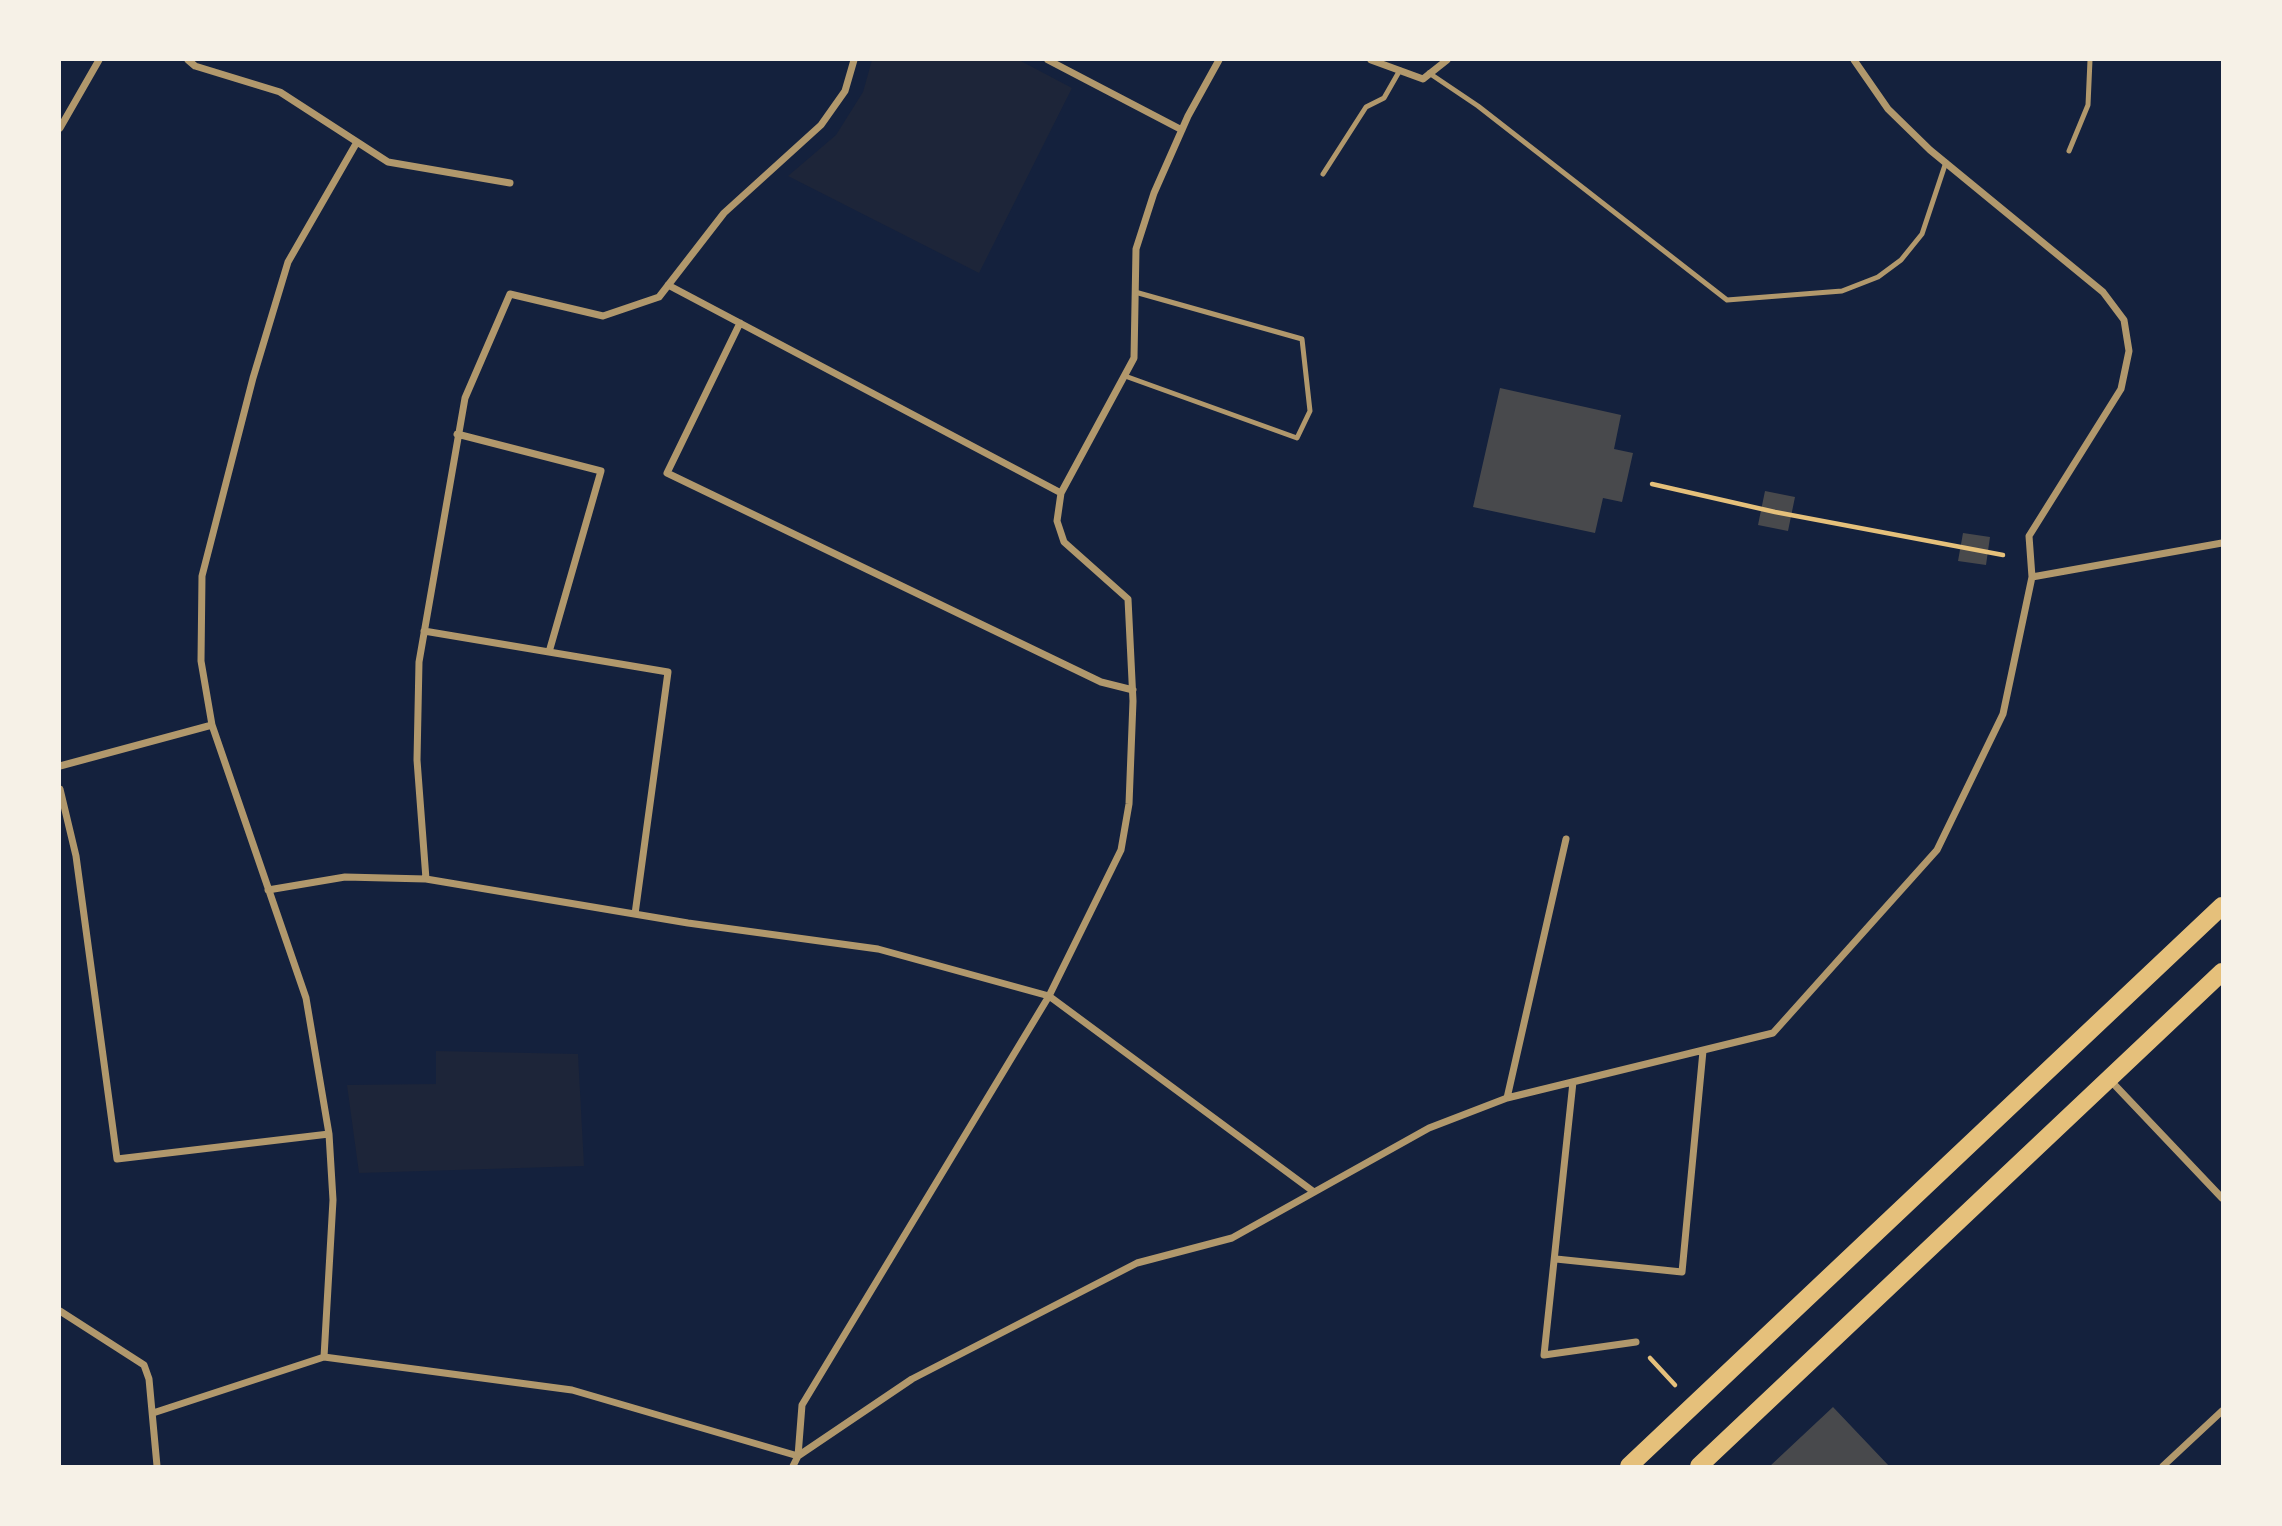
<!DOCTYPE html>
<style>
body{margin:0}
#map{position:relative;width:2282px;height:1526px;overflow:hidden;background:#14213d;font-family:Manrope,sans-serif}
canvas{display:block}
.frame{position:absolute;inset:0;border:61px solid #f6f1e7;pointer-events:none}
</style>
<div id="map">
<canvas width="2282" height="1526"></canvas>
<div class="frame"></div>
</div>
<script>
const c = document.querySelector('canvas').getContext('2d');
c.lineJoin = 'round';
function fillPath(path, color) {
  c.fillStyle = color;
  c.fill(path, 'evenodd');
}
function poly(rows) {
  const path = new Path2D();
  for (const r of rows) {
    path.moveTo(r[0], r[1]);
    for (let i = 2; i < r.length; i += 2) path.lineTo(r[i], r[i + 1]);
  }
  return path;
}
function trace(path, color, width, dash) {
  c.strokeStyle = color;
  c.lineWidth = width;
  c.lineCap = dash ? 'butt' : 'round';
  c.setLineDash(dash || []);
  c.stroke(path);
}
const green = poly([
 [872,60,1019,60,1072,88,979,273,788,176,836,135,863,92],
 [436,1051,578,1054,584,1166,359,1173,347,1085,436,1084]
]);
const building = poly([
 [1500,388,1621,415,1614,449,1633,453,1622,502,1603,498,1595,533,1473,507],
 [1765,491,1795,497,1788,531,1758,525],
 [1963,533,1990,537,1986,565,1958,561],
 [1833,1407,1889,1466,1770,1466]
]);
const path = poly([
 [1652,484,1775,512,2003,555],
 [1650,1358,1675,1385]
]);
const service = poly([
 [1429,73,1478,106,1727,300,1842,291,1878,277,1901,260,1922,234,1946,162],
 [2069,151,2088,105,2090,60],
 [1323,174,1366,107,1384,98,1400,70],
 [1125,376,1297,438,1310,411,1302,339,1135,292]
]);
const minor = poly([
 [188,60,195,66,280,92,388,162,510,183],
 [1048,60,1182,130],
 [1371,60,1423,79,1447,60],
 [60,128,99,60],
 [668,285,1061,493],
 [740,323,667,473,1101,682,1133,690],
 [457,434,601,471,549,652],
 [2032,577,2222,543],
 [424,631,668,672,635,914],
 [60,766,212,725],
 [60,789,76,856,117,1159,329,1134],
 [426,879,417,760,419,662,465,398,510,294,603,316,659,297,724,213,821,125,845,91,854,60],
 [268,890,345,877,426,879,688,923,878,949,1049,996,1314,1192],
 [2109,1079,2222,1198],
 [1573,1082,1544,1355,1636,1342],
 [1507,1098,1566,839],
 [1556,1259,1682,1272,1703,1051],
 [60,1311,144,1365,149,1379,157,1466],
 [324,1357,333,1200,329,1134,306,998,212,725,201,661,202,576,253,378,288,262,357,142],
 [153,1413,324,1357,572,1390,798,1456],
 [798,1456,912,1379,1137,1263,1232,1238,1429,1128,1507,1098,1773,1033,1937,850,2003,714,2032,577,2029,536,2121,389,2129,351,2124,320,2103,292,1930,150,1888,109,1854,60],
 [793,1466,798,1456,802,1405,1049,996,1121,850,1129,804,1133,701,1128,599,1064,542,1057,521,1061,493,1134,358,1136,249,1154,193,1188,116,1219,60],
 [2163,1466,2222,1411]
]);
const primary = poly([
 [1629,1466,2222,906],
 [1699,1466,2222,972]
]);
fillPath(green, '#1d2539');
fillPath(building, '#48494c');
trace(path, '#e5c07b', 4.5);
trace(service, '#b1986c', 5);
trace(minor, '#b1986c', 7);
trace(primary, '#e5c07b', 18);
</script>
